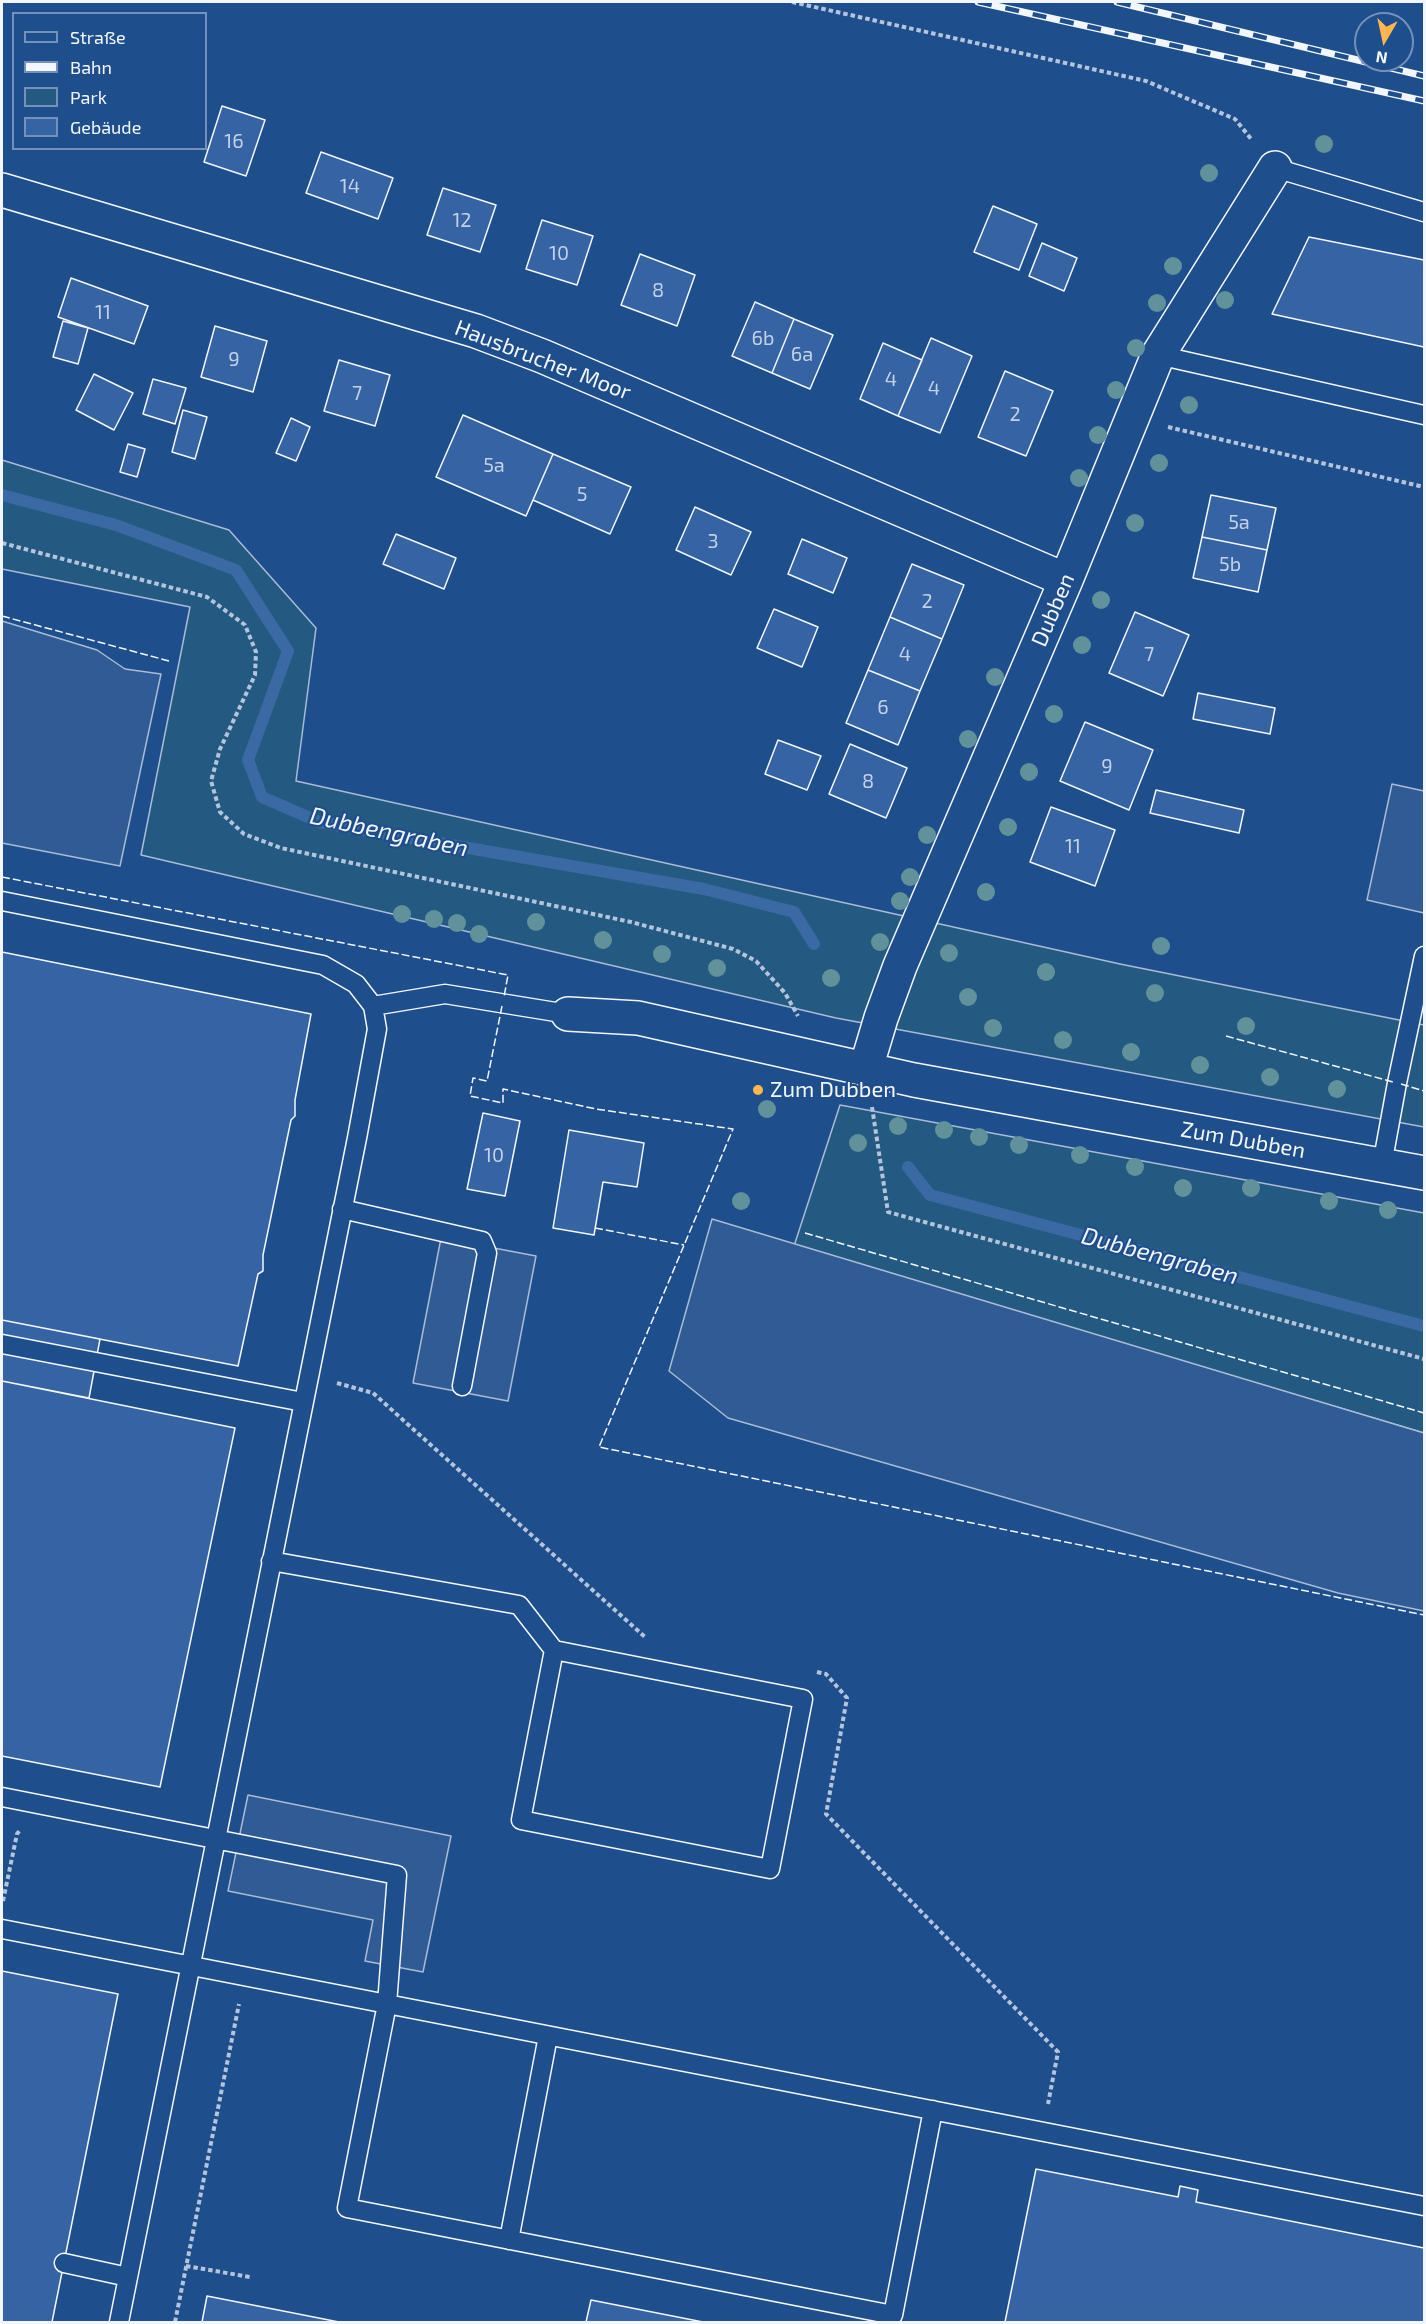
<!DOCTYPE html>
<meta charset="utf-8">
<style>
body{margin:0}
#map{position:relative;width:1426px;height:2324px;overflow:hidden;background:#1f4e8c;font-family:"Exo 2",sans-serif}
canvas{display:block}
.frame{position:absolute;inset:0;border:3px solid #f2f6ff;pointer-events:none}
.legend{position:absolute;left:12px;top:12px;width:195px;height:138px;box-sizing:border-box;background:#1f4e8c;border:2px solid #7391ba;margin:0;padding:8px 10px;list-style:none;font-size:18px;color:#f2f6ff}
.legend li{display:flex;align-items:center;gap:12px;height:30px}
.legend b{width:30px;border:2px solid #7391ba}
.north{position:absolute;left:1354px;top:12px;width:60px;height:60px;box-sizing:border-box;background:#1f4e8c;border:2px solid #7391ba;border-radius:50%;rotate:189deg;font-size:16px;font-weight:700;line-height:24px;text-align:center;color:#f2f6ff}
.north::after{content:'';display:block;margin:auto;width:21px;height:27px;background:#ffb74d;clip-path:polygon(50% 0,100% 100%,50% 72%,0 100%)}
</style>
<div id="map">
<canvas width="1426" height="2324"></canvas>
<div class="frame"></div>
<ul class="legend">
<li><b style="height:8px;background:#1f4e8c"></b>Straße</li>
<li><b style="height:8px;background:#f2f6ff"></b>Bahn</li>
<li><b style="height:16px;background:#245a82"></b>Park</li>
<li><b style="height:16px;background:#3563a3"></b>Gebäude</li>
</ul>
<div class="north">N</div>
</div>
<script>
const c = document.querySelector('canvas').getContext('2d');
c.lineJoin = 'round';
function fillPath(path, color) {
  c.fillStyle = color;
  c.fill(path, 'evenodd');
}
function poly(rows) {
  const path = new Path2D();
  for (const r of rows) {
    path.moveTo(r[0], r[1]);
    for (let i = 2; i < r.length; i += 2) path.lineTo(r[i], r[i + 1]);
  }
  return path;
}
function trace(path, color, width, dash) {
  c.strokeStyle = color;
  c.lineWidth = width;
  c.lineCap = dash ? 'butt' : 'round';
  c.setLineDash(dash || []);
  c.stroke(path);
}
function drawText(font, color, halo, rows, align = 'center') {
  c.font = font + ' "Exo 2",sans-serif';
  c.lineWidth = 4.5;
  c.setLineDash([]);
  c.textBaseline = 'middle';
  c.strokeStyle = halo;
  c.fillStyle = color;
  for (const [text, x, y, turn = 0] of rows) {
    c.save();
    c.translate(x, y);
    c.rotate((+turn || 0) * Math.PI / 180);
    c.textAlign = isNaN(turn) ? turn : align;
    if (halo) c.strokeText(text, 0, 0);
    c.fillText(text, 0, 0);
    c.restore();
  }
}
const green = poly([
 [2,460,229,530,316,628,296,781,1120,964,1424,1025,1424,1127,836,1018,141,855,190,607,2,569,2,460],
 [840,1105,1424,1213,1424,1433,794,1246,840,1105]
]);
const parking = poly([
 [2,621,97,650,125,669,161,674,120,866,2,843,2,621],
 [1392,784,1424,791,1424,913,1367,900,1392,784],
 [712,1219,1424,1433,1424,1611,1338,1593,728,1418,669,1371,712,1219],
 [441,1238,536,1256,508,1401,413,1383,441,1238],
 [248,1795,451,1836,423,1972,365,1961,373,1920,228,1891,248,1795]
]);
const stream = poly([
 [2,495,116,525,236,570,288,651,248,760,262,797,319,822,704,889,794,912,814,944],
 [908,1167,930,1195,1424,1326]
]);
const building = poly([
 [222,106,265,120,246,176,204,162,222,106],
 [321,152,393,178,378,219,306,193,321,152],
 [443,188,496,205,480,252,427,235,443,188],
 [993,206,1037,224,1019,270,974,252,993,206],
 [542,220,593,236,577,285,526,269,542,220],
 [1309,237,1424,260,1424,347,1272,314,1309,237],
 [1042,243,1077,258,1064,291,1029,276,1042,243],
 [640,254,695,275,677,326,621,305,640,254],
 [71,278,148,306,134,344,58,317,71,278],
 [755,302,794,319,772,373,732,356,755,302],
 [794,319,833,335,810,389,772,373,794,319],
 [63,321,88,328,78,364,53,357,63,321],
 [215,326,267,341,253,392,201,377,215,326],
 [931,338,972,356,940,433,898,416,931,338],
 [883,343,922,360,898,416,860,399,883,343],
 [339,360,390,375,375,426,324,411,339,360],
 [1005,371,1053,391,1026,456,978,437,1005,371],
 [94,374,133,393,114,430,76,410,94,374],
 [153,379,186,388,175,424,143,414,153,379],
 [183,410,207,417,195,459,172,452,183,410],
 [463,415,553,454,526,516,436,477,463,415],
 [291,418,310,427,296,461,276,453,291,418],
 [128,444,145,449,137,477,120,472,128,444],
 [553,454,631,487,610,534,533,500,553,454],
 [1211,495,1276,508,1267,550,1202,537,1211,495],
 [695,507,751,532,731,575,676,550,695,507],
 [396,534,456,558,444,589,383,564,396,534],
 [1202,537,1267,550,1258,592,1193,578,1202,537],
 [802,539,847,558,833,593,788,574,802,539],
 [912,564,964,585,942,639,890,617,912,564],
 [774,609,818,627,802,667,757,648,774,609],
 [1135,612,1189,635,1163,696,1109,673,1135,612],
 [890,617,942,639,920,691,868,670,890,617],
 [868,670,920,691,898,745,846,723,868,670],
 [1198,693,1275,708,1270,734,1193,719,1198,693],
 [1085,722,1153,750,1129,810,1060,781,1085,722],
 [778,740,821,756,807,790,765,774,778,740],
 [850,744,907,768,886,818,829,794,850,744],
 [1156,790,1244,810,1239,833,1150,813,1156,790],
 [1051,807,1115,830,1095,886,1030,862,1051,807],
 [2,952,311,1014,295,1100,295,1116,291,1120,263,1255,263,1271,258,1274,238,1366,2,1320,2,952],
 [483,1113,520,1121,505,1196,467,1189,483,1113],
 [569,1130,644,1143,637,1187,603,1182,594,1235,553,1228,569,1130],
 [2,1320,100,1339,89,1398,2,1381,2,1320],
 [2,1381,235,1428,160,1787,2,1756,2,1381],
 [2,1971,118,1994,52,2322,2,2322,2,1971],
 [1036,2169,1178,2197,1180,2186,1198,2190,1196,2202,1424,2248,1424,2322,1005,2322,1036,2169],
 [207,2296,339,2322,202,2322,207,2296],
 [591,2300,703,2322,586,2322,591,2300]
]);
const path = poly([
 [792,2,1146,81,1235,119,1252,140],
 [1168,427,1424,487],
 [2,543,207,597,245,625,256,652,255,675,220,749,211,781,220,812,244,834,281,848,631,922,733,949,756,961,785,993,798,1016],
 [872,1107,888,1212,1424,1359],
 [337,1383,373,1393,645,1637],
 [817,1672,826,1674,847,1698,826,1814,1058,2052,1048,2104],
 [3,1901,17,1834,20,1830],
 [186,2266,250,2277],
 [175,2322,239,2004]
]);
const service = poly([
 [1275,168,1424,212],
 [1158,355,1424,415],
 [2,901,323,965,356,984,373,1006,377,1029,357,1138,119,2322],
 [373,1006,445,994,568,1014],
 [1382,1165,1397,1083,1424,956],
 [342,1209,482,1241,487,1253,462,1386],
 [2,1344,303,1402],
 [271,1561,519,1605,554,1650,803,1699,770,1869,521,1820,554,1650],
 [2,1797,397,1875,387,2004,347,2208,893,2315,933,2110],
 [2,1929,1424,2206],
 [509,2240,548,2036],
 [64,2263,128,2277]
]);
const minor = poly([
 [2,190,476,331,542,356,1066,580],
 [568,1014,638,1018,914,1080,1424,1173],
 [866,1068,881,1018,900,966,1066,580,1158,355,1275,168]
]);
const rail = poly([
 [978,2,1424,101],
 [1117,2,1424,76]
]);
const fence = poly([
 [2,616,169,661],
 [2,877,508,975,504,997],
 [502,1006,487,1081,473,1078,470,1096,503,1103,503,1089,596,1109,733,1129,599,1447,1424,1615],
 [1226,1036,1393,1082],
 [1401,1084,1424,1091],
 [595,1228,684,1245],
 [805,1233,1424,1413]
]);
const trees = [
 [1324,144],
 [1209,173],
 [1173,266],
 [1225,300],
 [1157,303],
 [1136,348],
 [1116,390],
 [1189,405],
 [1098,435],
 [1159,463],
 [1079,478],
 [1135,523],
 [1101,600],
 [1082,645],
 [995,677],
 [1054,714],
 [968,739],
 [1029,772],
 [1008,827],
 [927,835],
 [910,877],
 [986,892],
 [900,901],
 [402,914],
 [434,919],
 [536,922],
 [457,923],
 [479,934],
 [603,940],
 [880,942],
 [1161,946],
 [949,953],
 [662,954],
 [717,968],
 [1046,972],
 [831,978],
 [1155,993],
 [968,997],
 [1246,1026],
 [993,1028],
 [1063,1040],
 [1131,1052],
 [1200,1065],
 [1270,1077],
 [1337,1089],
 [767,1109],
 [898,1126],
 [944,1130],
 [979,1137],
 [858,1143],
 [1019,1145],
 [1080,1155],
 [1135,1167],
 [1183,1188],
 [1251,1188],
 [741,1201],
 [1329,1201],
 [1388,1210]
];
const markers = [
 [758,1090,6,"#ffb74d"]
];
const numberNames = [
 ["16",234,141],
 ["14",350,186],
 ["12",462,220],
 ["10",559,253],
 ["8",658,290],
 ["11",103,312],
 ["6b",763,338],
 ["6a",802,354],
 ["9",234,359],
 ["4",891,379],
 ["4",934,388],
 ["7",357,393],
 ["2",1015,414],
 ["5a",494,465],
 ["5",582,494],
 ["5a",1239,522],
 ["3",713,541],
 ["5b",1230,564],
 ["2",927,601],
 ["4",905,654],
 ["7",1149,654],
 ["6",883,707],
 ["9",1107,766],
 ["8",868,781],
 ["11",1073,846],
 ["10",494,1155]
];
const streetNames = [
 ["Hausbrucher Moor",543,360,21],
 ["Dubben",1053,610,-67],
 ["Zum Dubben",1243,1140,10]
];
const poiNames = [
 ["Zum Dubben",770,1090]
];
const waterNames = [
 ["Dubbengraben",389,832,12],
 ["Dubbengraben",1160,1256,15]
];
fillPath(green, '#245a82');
trace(green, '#a8bbd7', 1.5);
fillPath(parking, '#305b95');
trace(parking, '#a8bbd7', 1.5);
trace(stream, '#3b69a3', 12);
fillPath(building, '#3563a3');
trace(building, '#f2f6ff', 1.5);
trace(service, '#f2f6ff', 21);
trace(minor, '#f2f6ff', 36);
trace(path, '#b3c4dc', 4, [4.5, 3]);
trace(service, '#1f4e8c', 18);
trace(minor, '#1f4e8c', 33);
trace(rail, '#f2f6ff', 7);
trace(rail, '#1f4e8c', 4.5, [14]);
trace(fence, '#f2f6ff', 1.5, [8, 3]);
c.fillStyle = '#61919a';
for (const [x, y] of trees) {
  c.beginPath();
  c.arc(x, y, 9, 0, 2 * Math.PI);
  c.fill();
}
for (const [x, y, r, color] of markers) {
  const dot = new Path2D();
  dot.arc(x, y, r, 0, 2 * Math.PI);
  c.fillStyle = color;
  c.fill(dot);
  trace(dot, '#1f4e8c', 2);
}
drawText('20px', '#c3d1e8', null, numberNames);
drawText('22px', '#f2f6ff', '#1f4e8c', streetNames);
drawText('22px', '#f2f6ff', '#1f4e8c', poiNames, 'left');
drawText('italic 24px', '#f2f6ff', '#1f4e8c', waterNames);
</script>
